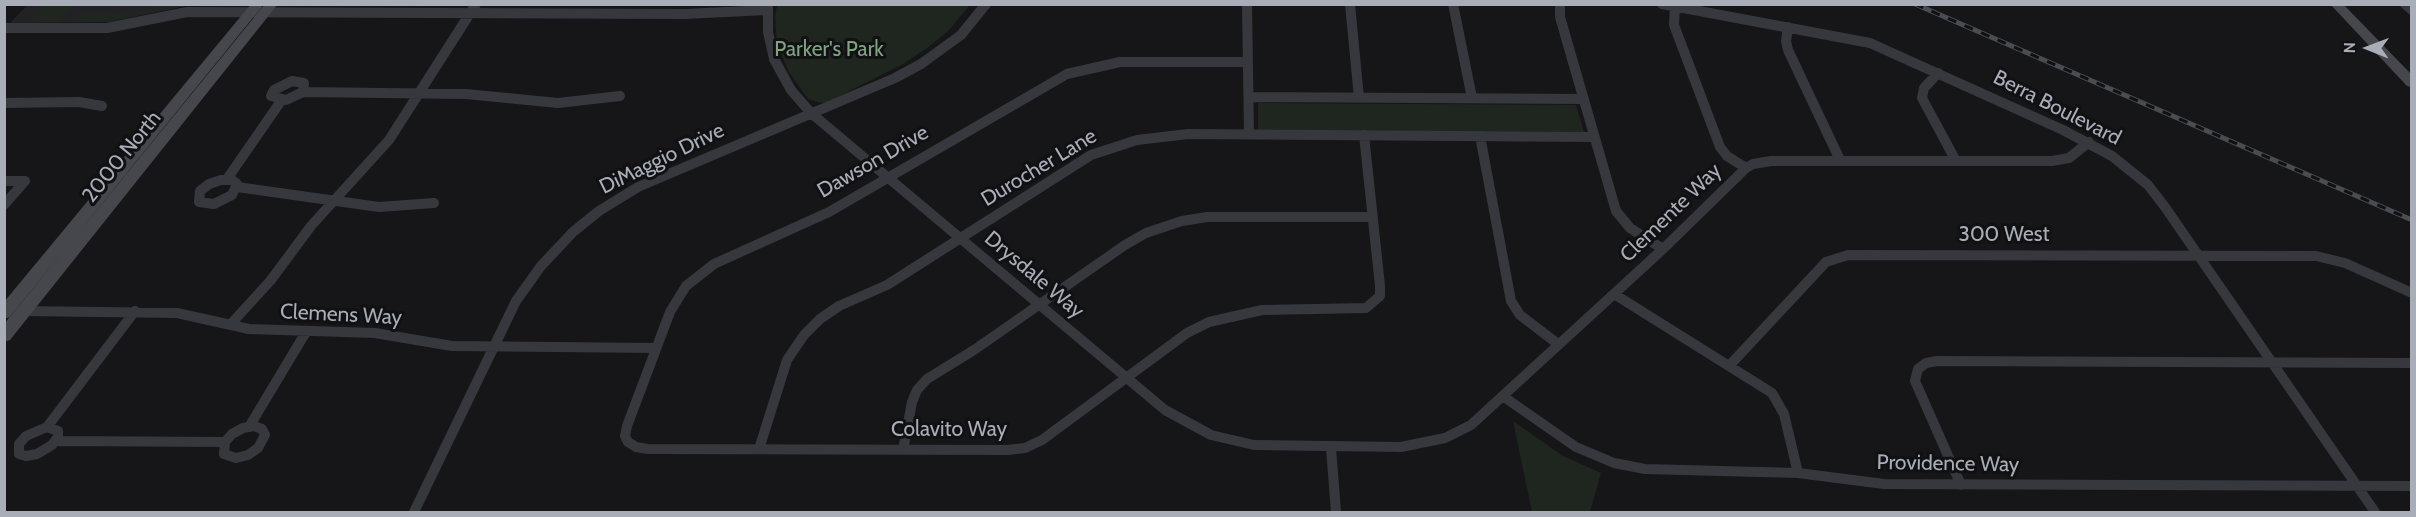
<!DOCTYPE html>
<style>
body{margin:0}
#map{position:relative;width:2416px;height:517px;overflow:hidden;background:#161618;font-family:Cabin,sans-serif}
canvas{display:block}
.frame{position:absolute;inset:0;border:6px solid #a8adb8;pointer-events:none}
.north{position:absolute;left:2338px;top:18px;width:60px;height:60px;-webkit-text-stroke:4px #111113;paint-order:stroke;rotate:271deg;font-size:16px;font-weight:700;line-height:24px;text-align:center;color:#a8adb8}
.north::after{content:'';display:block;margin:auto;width:21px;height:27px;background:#a8adb8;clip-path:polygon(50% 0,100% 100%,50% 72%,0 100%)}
</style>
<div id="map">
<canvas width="2416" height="517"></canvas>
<div class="frame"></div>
<div class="north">N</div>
</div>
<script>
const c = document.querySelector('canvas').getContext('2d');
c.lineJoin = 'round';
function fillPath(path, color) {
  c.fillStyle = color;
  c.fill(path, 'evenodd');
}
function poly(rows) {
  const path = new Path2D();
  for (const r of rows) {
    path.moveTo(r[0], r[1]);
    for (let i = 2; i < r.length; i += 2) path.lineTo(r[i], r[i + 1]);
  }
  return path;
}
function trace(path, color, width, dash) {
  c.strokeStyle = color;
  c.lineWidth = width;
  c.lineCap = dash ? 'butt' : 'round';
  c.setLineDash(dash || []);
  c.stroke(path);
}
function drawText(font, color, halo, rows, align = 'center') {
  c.font = font + ' Cabin,sans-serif';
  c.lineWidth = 6;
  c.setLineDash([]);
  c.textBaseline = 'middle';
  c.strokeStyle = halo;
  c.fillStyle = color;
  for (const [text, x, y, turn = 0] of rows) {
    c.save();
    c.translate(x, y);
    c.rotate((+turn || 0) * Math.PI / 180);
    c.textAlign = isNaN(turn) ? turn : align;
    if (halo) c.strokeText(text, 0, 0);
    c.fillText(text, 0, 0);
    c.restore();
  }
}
const built = poly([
 [28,5,223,5,222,6,186,6,110,22,10,23]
]);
const green = poly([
 [46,4,75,4,75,5,58,20,31,21],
 [155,5,162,5,156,10,143,14,111,21,75,21,83,13,134,14],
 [777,5,970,5,948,31,927,48,903,64,828,102,821,103,808,99,789,72,777,44,775,18],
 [1258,103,1576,105,1584,132,1258,130],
 [1513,421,1563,456,1601,473,1590,512,1532,512]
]);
const street = poly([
 [768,4,768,32,774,59,791,90,811,113,1165,410,1211,435,1254,445,1401,447,1445,438,1471,425,1663,249,1746,168,1753,164,1771,161,2052,161,2069,158,2089,142],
 [1247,4,1249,134],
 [1350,4,1359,98],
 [1453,4,1472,98],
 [1560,4,1560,17,1616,211,1630,228,1663,249],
 [1662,4,1870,43,2063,130,2112,156,2148,185,2165,207,2375,512],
 [1675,4,1674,25,1720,147,1727,156,1746,168],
 [2405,4,2412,10],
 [1788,27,1786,41,1788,50,1840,160],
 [4,28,107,28,187,12,685,14,767,10],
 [1248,62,1120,62,1067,74,829,212,714,264,686,286,670,312,627,426,625,436,628,442,636,447,648,449,1007,450,1025,448,1042,440,1187,333,1209,322,1262,310,1366,308,1380,296,1380,286,1364,135],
 [1938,73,1924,88,1922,98,1956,161],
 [292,81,304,83,303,92,286,100,271,96,274,90,292,81],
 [303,92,466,94,558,103,620,96],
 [1249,97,1584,99],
 [4,103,79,102,102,106],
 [1480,136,1511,301,1520,315,1558,344],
 [227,179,281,101],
 [221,180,232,180,237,184,232,195,214,204,199,202,200,191,209,184,221,180],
 [4,181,25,181],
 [237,187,379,207,434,203],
 [4,205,25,181],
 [1614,294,1772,393,1784,414,1798,473],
 [20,311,177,313,249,329,375,333,452,346,656,348],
 [230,325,271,280,311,226,389,140,476,4],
 [1729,366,1826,262,1848,255,2316,256,2345,263,2412,293],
 [1504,397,1576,447,1614,463,1645,469,1798,473,1884,484,2412,486],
 [254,426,262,429,265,435,258,448,248,455,236,458,224,454,225,442,232,434,243,428,254,426],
 [47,427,135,311],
 [47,427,58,431,58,437,52,445,37,454,26,456,19,454,19,444,26,436,47,427],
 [249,427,306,332],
 [56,441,225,442],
 [1331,448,1336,512],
 [759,449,787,360,804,335,820,319,839,306,887,285,1091,155,1137,140,1188,134,1594,137],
 [903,450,912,402,917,390,927,379,974,350,1125,245,1146,233,1182,221,1207,217,1373,217],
 [1961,485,1915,381,1918,369,1926,363,1937,361,2412,363],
 [414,512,516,301,541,266,573,232,599,211,638,187,895,78,921,64,961,35,986,4]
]);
const secondary = poly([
 [251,4,264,4,10,317,4,319,4,302,251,4],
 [265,4,278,4,10,340,4,342,4,324,265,4],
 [2330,4,2343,4,2412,75,2412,87,2407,86,2330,4]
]);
const rail = poly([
 [1915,4,2412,220]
]);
const parkNames = [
 ["Parker's Park",829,50]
];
const streetNames = [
 ["Berra Boulevard",2057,108,27],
 ["2000 North",122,157,-51],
 ["DiMaggio Drive",662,159,-26],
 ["Dawson Drive",873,162,-30],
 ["Durocher Lane",1039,168,-31],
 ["Clemente Way",1671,213,-44],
 ["300 West",2004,235],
 ["Drysdale Way",1034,275,40],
 ["Clemens Way",341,315,3],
 ["Colavito Way",949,430],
 ["Providence Way",1948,464,1]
];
fillPath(built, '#222225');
fillPath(green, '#1e261f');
trace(street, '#37383d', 10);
fillPath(secondary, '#45474d');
trace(rail, '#4a4c52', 5);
trace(rail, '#111113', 3, [9]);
drawText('21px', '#7fa381', '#111113', parkNames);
drawText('21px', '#a8adb8', '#111113', streetNames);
</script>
